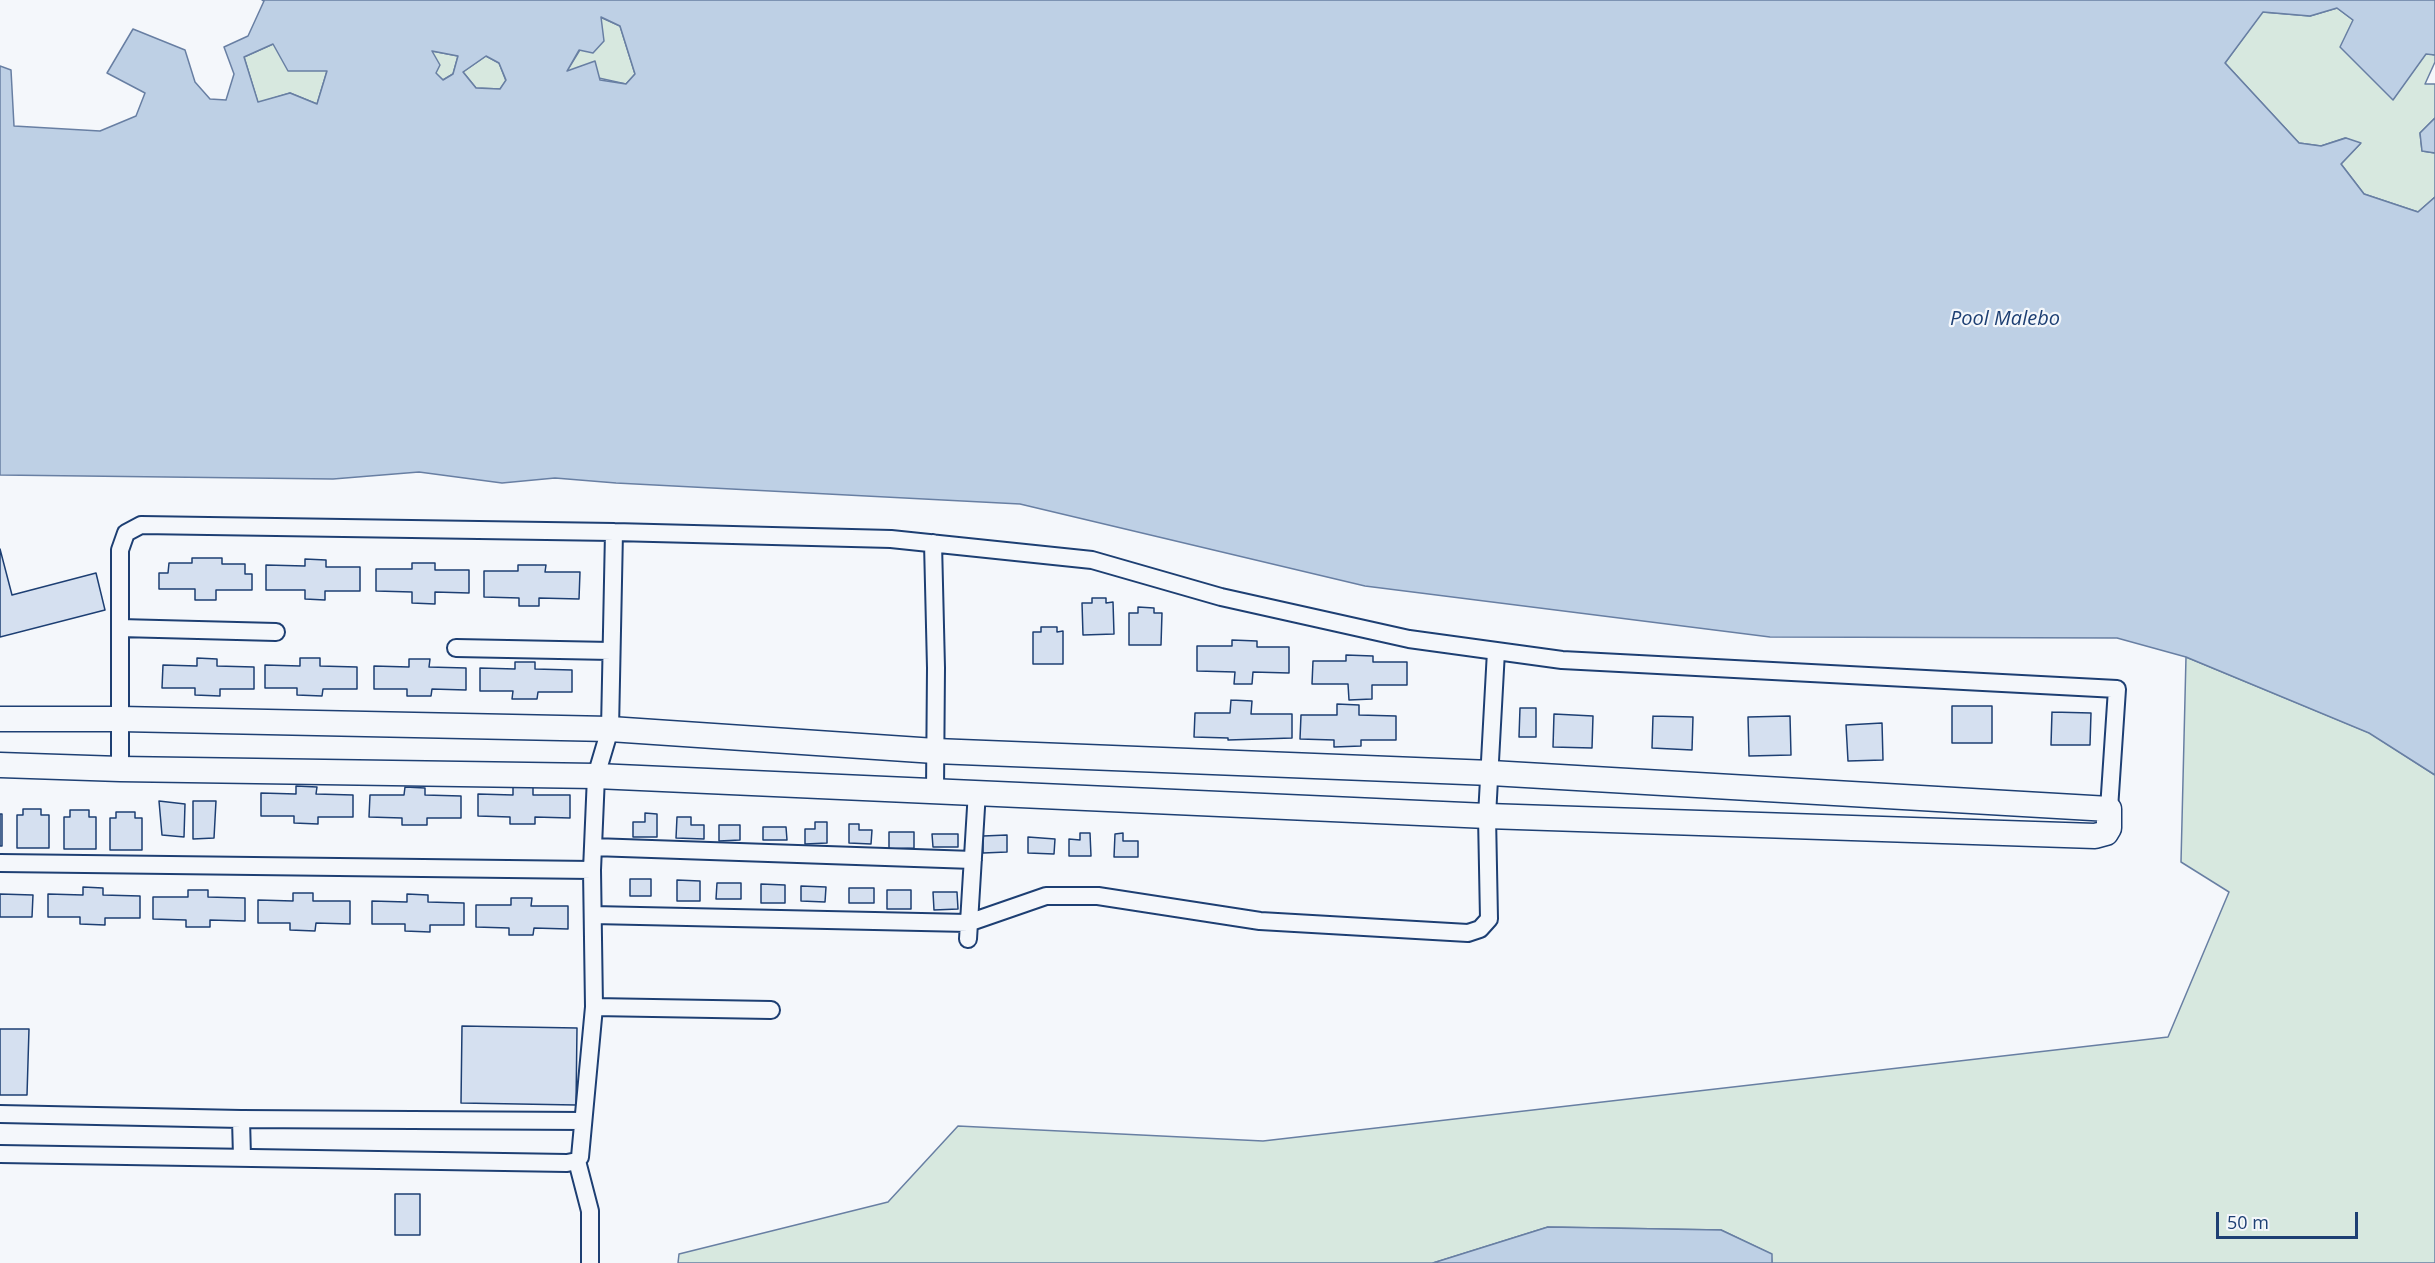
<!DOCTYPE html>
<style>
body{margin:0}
#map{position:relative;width:2435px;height:1263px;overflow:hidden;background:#f4f7fb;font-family:"Open Sans",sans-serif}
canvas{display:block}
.scale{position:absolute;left:2216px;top:1212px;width:142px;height:27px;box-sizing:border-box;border:3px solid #1d3f73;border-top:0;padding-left:8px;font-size:18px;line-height:21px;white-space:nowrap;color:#1d3f73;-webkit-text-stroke:4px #f4f7fb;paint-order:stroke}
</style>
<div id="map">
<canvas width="2435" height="1263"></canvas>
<div class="scale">50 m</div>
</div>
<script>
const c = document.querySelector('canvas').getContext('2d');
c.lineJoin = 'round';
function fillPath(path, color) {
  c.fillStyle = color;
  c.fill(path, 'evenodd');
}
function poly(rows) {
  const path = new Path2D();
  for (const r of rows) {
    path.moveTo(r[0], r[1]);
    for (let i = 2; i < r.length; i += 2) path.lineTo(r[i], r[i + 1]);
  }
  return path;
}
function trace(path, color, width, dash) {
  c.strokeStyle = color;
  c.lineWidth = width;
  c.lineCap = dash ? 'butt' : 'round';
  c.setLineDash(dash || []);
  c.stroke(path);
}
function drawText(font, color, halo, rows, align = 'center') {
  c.font = font + ' "Open Sans",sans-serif';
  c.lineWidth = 4.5;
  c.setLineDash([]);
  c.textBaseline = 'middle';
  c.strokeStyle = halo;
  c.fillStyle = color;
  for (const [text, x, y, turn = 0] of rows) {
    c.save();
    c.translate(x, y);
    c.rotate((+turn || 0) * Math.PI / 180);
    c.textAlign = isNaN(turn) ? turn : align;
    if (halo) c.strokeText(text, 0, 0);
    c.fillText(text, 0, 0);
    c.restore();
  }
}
const green = poly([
 [2337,8,2353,20,2393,99,2426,53,2435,55,2435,62,2425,84,2435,84,2435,118,2420,133,2422,151,2435,153,2435,197,2418,212,2364,194,2341,164,2360,144,2345,138,2321,146,2299,143,2225,63,2262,12,2310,16,2337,8],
 [600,17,620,26,635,74,626,84,567,71,600,17],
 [273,44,327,71,317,104,290,93,258,103,244,57,273,44],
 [432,51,458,56,453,74,443,80,435,73,432,51],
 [486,56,499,63,506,81,500,89,476,88,463,72,486,56],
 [2186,657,2370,733,2435,775,2435,1263,1772,1263,1771,1254,1721,1230,1548,1227,1433,1263,678,1263,679,1254,888,1202,958,1126,1263,1141,2168,1037,2229,892,2181,862,2186,657]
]);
const water = poly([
 [262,0,2435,0,2435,55,2426,54,2393,100,2340,47,2353,20,2337,8,2310,16,2263,12,2225,63,2299,143,2321,146,2346,138,2361,143,2341,164,2364,194,2418,212,2435,197,2435,775,2369,733,2186,657,2117,638,1770,637,1365,586,1020,504,616,483,555,478,502,483,419,472,333,479,0,475,0,66,11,70,14,126,100,131,136,116,145,93,107,73,133,29,185,50,195,82,210,99,226,100,234,74,224,47,248,36,264,1,262,0],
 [601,17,620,26,635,74,626,84,600,80,595,61,567,71,579,50,593,53,604,41,601,17],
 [273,44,288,71,327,71,317,104,290,93,258,102,244,57,273,44],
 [432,51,458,56,453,74,443,80,436,73,440,65,432,51],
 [486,56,499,63,506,80,500,89,476,88,463,72,486,56],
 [2435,118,2435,153,2422,151,2420,133,2435,118],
 [1548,1227,1721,1230,1772,1254,1772,1263,1433,1263,1548,1227]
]);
const building = poly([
 [0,549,12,595,96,573,105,610,0,637,0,549],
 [192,558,222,558,222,564,245,564,245,574,252,574,252,590,216,590,216,600,195,600,195,589,159,589,159,573,168,573,169,563,192,563,192,558],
 [305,559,326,560,326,567,360,567,360,591,325,591,325,600,305,599,305,590,266,590,266,565,305,566,305,559],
 [412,563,435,563,435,570,469,570,469,593,435,592,435,604,412,603,412,592,376,591,376,569,412,569,412,563],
 [518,565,546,565,545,572,580,572,579,599,539,598,539,606,519,606,519,598,484,597,484,571,518,571,518,565],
 [1092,598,1106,598,1106,603,1113,602,1114,634,1083,635,1082,603,1092,603,1092,598],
 [1138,607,1154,608,1154,613,1162,613,1161,645,1129,645,1129,613,1138,613,1138,607],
 [1041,627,1057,627,1057,632,1063,631,1063,664,1033,664,1033,632,1041,632,1041,627],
 [1232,640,1257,641,1257,647,1289,647,1289,673,1253,672,1252,684,1234,684,1235,672,1197,671,1197,646,1232,646,1232,640],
 [1346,655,1373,656,1373,662,1407,662,1407,685,1372,685,1372,699,1349,700,1348,684,1312,684,1313,661,1346,661,1346,655],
 [197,658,217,659,217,666,254,667,254,689,220,689,220,696,195,695,195,688,162,688,163,665,197,666,197,658],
 [300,658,320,658,320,666,357,667,357,689,323,689,322,696,297,695,297,688,265,688,265,665,300,666,300,658],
 [409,659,430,659,429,667,466,668,466,690,432,689,431,696,407,696,407,689,374,689,374,666,409,667,409,659],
 [515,662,535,662,535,669,572,670,572,692,538,692,537,699,512,699,513,691,480,691,480,668,515,669,515,662],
 [1231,700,1252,701,1251,714,1292,714,1292,738,1228,740,1228,738,1194,737,1195,713,1230,713,1231,700],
 [1337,704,1359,705,1359,715,1396,716,1396,740,1361,740,1361,746,1334,747,1334,740,1300,739,1301,715,1337,715,1337,704],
 [1952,706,1992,706,1992,743,1952,743,1952,706],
 [1520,708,1536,708,1536,737,1519,737,1520,708],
 [2052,712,2091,713,2090,745,2051,745,2052,712],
 [1554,714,1593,716,1592,748,1553,747,1554,714],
 [1653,716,1693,717,1692,750,1652,748,1653,716],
 [1790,716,1791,755,1749,756,1748,717,1790,716],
 [1882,723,1883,760,1848,761,1846,725,1882,723],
 [296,786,317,787,316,794,353,795,353,817,318,817,318,824,294,823,294,816,261,816,261,793,296,794,296,786],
 [405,787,425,788,425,795,461,796,461,818,427,818,427,825,402,825,402,818,369,817,370,795,404,795,405,787],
 [513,787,533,787,533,795,570,795,570,818,535,817,535,824,510,824,510,817,478,816,478,794,513,795,513,787],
 [159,801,185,804,184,837,162,835,159,801],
 [193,801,216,801,214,838,193,839,193,801],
 [23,809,41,809,41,815,49,815,49,848,17,848,17,815,23,815,23,809],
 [70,810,89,810,89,817,96,817,96,849,64,849,64,817,70,817,70,810],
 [116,812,135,812,135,818,142,818,142,850,110,850,110,818,116,818,116,812],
 [645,813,657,814,657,837,633,837,633,822,645,822,645,813],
 [0,814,2,814,2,846,0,846,0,814],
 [677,817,691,817,691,825,704,825,704,839,676,838,677,817],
 [815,822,827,822,827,843,805,844,805,829,815,829,815,822],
 [849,824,859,824,859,830,872,830,871,844,849,843,849,824],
 [719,825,740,825,740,840,719,841,719,825],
 [763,827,786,827,787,840,763,840,763,827],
 [889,832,914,832,914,848,889,849,889,832],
 [1080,833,1090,833,1091,856,1069,856,1069,839,1080,840,1080,833],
 [1123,833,1123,841,1138,841,1138,857,1114,857,1115,834,1123,833],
 [932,834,958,834,958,847,933,847,932,834],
 [1007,835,1007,852,983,853,983,836,1007,835],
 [1028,837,1055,839,1054,854,1028,853,1028,837],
 [630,879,651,879,651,896,630,896,630,879],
 [677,880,700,881,700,901,677,901,677,880],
 [717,883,741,883,741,899,716,899,717,883],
 [761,884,785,885,785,903,761,903,761,884],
 [801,886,826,887,825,902,801,901,801,886],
 [83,887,103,888,103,895,140,896,140,918,105,918,105,925,80,924,80,917,48,917,48,894,83,895,83,887],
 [849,888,874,888,874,903,849,903,849,888],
 [188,890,208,890,208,897,245,898,245,921,210,920,210,927,186,927,186,920,153,919,153,897,188,897,188,890],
 [887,890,911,890,911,909,887,909,887,890],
 [933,892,957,892,958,909,934,910,933,892],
 [293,893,313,893,313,901,350,901,350,924,316,923,315,931,290,930,290,923,258,923,258,900,293,901,293,893],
 [0,894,33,895,32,917,0,917,0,894],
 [407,894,428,895,428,902,464,903,464,925,430,925,430,932,405,931,405,924,372,924,372,901,407,902,407,894],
 [511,898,532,898,531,906,568,906,568,929,534,928,533,935,509,935,509,928,476,927,476,905,511,905,511,898],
 [462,1026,577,1028,576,1105,461,1103,462,1026],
 [0,1029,29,1029,27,1095,0,1095,0,1029],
 [395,1194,420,1194,420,1235,395,1235,395,1194]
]);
const street = poly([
 [933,543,936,668,935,790],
 [120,628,276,632],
 [456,648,611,651],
 [120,769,120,550,126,533,141,525,614,532,891,539,1092,560,1221,597,1409,639,1562,660,2117,689,2109,809],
 [593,847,973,860],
 [0,863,592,870],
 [593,915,968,923,1046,896,1098,896,1260,921,1468,933,1480,929,1489,919,1487,816,1496,651],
 [968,939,977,791],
 [594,1007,771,1010],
 [0,1114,241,1119,583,1121],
 [241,1119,242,1157],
 [0,1154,567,1163,577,1161,580,1157,594,1007,592,870,596,776,610,729,614,532],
 [577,1161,590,1211,590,1263]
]);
const secondary = poly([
 [0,719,121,719,610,729,935,751,1491,773,2109,809,2109,828,2106,833,2095,836,1487,816,596,776,120,769,0,765]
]);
const waterNames = [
 ["Pool Malebo",2005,319]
];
fillPath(green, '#d7e8df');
trace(green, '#687fa3', 1.5);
fillPath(water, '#bed0e5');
trace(water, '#687fa3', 1.5);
fillPath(building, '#d5e0f0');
trace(building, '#1d3f73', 1.5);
trace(street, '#1d3f73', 20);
trace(secondary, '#1d3f73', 27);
trace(street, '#f4f7fb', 16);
trace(secondary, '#f4f7fb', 24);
drawText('italic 20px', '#1d3f73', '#f4f7fb', waterNames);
</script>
